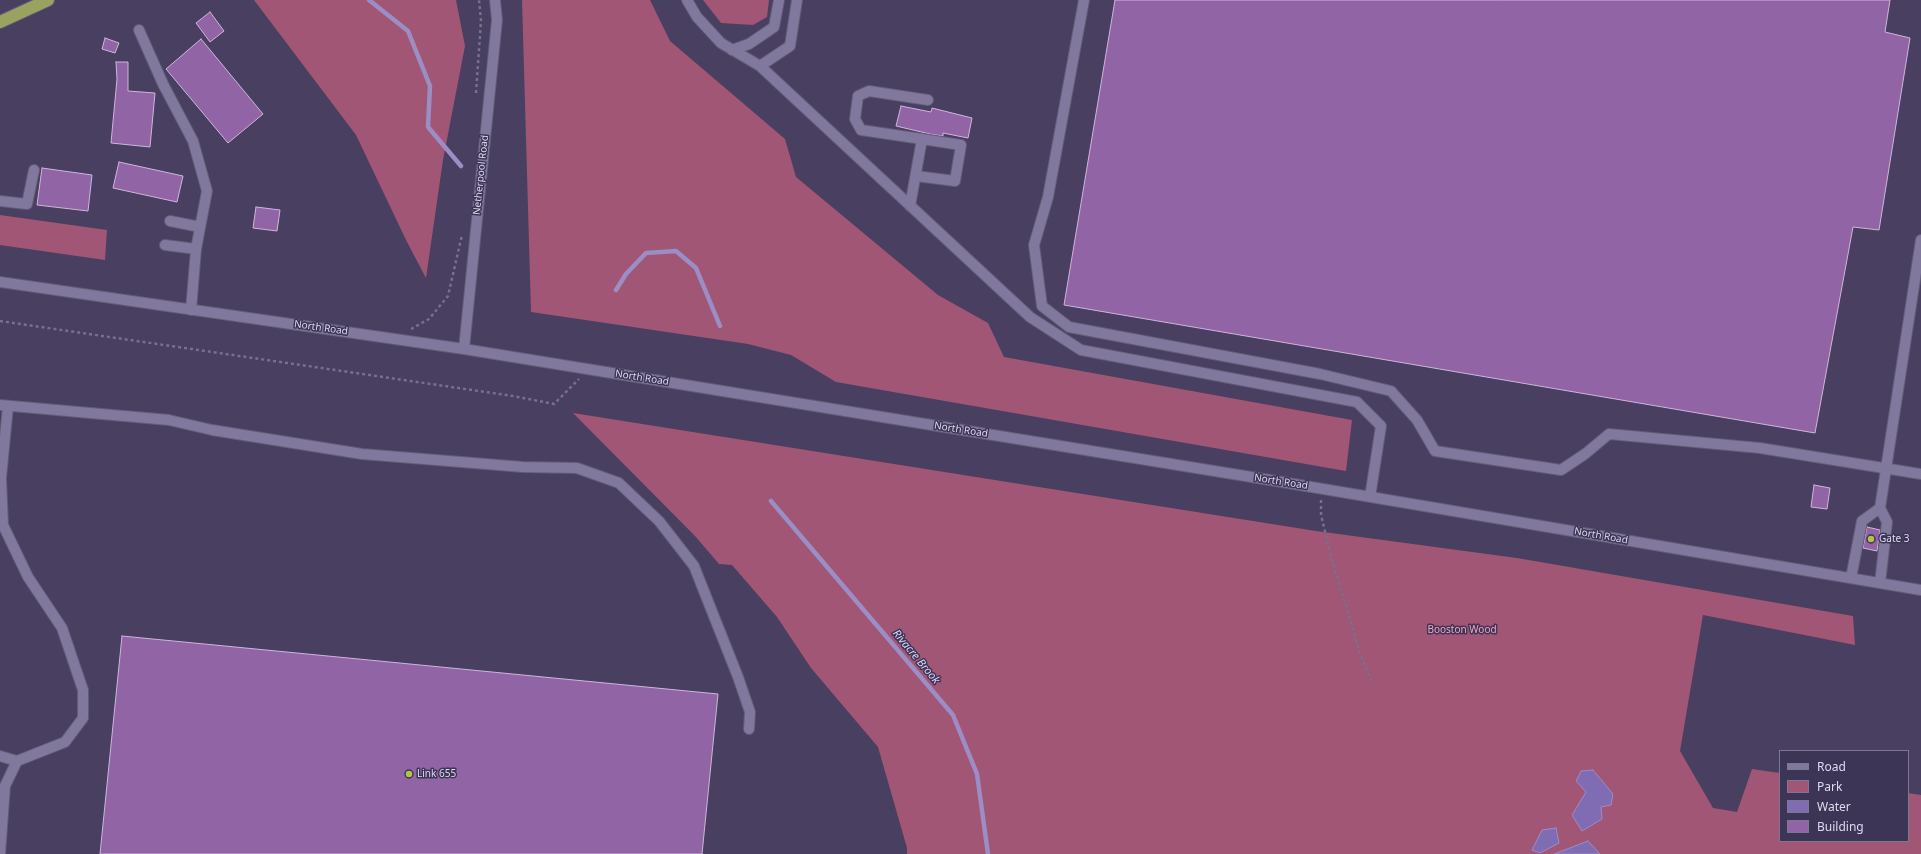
<!DOCTYPE html>
<style>
body{margin:0}
#map{position:relative;width:1921px;height:854px;overflow:hidden;background:#483f61;font-family:"Noto Sans",sans-serif}
canvas{display:block}
.legend{position:absolute;left:1779px;top:750px;width:130px;height:92px;box-sizing:border-box;background:#3d3556;border:1px solid #7e7794;margin:0;padding:5px 7px;list-style:none;font-size:12px;color:#dfdbf0}
.legend li{display:flex;align-items:center;gap:8px;height:20px}
.legend b{width:20px;border:1px solid #7e7794}
</style>
<div id="map">
<canvas width="1921" height="854"></canvas>
<ul class="legend">
<li><b style="height:5px;background:#80789d"></b>Road</li>
<li><b style="height:11px;background:#a15675"></b>Park</li>
<li><b style="height:11px;background:#7f6cb3"></b>Water</li>
<li><b style="height:11px;background:#9164a5"></b>Building</li>
</ul>
</div>
<script>
const c = document.querySelector('canvas').getContext('2d');
c.lineJoin = 'round';
function fillPath(path, color) {
  c.fillStyle = color;
  c.fill(path, 'evenodd');
}
function poly(rows) {
  const path = new Path2D();
  for (const r of rows) {
    path.moveTo(r[0], r[1]);
    for (let i = 2; i < r.length; i += 2) path.lineTo(r[i], r[i + 1]);
  }
  return path;
}
function trace(path, color, width, dash) {
  c.strokeStyle = color;
  c.lineWidth = width;
  c.lineCap = dash ? 'butt' : 'round';
  c.setLineDash(dash || []);
  c.stroke(path);
}
function drawText(font, color, halo, rows, align = 'center') {
  c.font = font + ' "Noto Sans",sans-serif';
  c.lineWidth = 3;
  c.setLineDash([]);
  c.textBaseline = 'middle';
  c.strokeStyle = halo;
  c.fillStyle = color;
  for (const [text, x, y, turn = 0] of rows) {
    c.save();
    c.translate(x, y);
    c.rotate((+turn || 0) * Math.PI / 180);
    c.textAlign = isNaN(turn) ? turn : align;
    if (halo) c.strokeText(text, 0, 0);
    c.fillText(text, 0, 0);
    c.restore();
  }
}
const green = poly([
 [254,0,456,0,465,46,443,160,426,278,407,242,356,135],
 [522,0,650,0,670,41,785,139,796,177,938,295,988,323,1004,357,1352,420,1346,471,836,382,791,355,748,344,531,312],
 [703,0,769,0,767,17,753,25,721,23],
 [0,215,107,230,105,260,0,245],
 [573,413,1316,531,1517,558,1853,616,1855,645,1703,615,1680,751,1713,808,1737,812,1752,769,1780,773,1780,841,1908,841,1908,793,1921,795,1921,854,907,854,907,848,878,747,811,668,777,617,732,565,719,564,695,536]
]);
const water = poly([
 [1593,770,1613,794,1611,805,1601,807,1602,819,1582,831,1572,815,1586,792,1576,781,1581,771,1593,770],
 [1556,828,1559,843,1540,853,1532,850,1542,830,1556,828],
 [1588,841,1600,854,1554,854,1588,841]
]);
const stream = poly([
 [369,0,408,31,430,86,428,127,461,166],
 [616,290,626,274,646,253,676,251,696,268,720,326],
 [771,501,953,715,977,774,988,854]
]);
const building = poly([
 [1115,0,1890,0,1885,32,1910,38,1879,230,1853,227,1815,433,1064,305,1115,0],
 [210,12,224,31,210,42,196,23,210,12],
 [105,38,119,43,115,53,102,49,105,38],
 [201,39,263,114,228,143,166,69,201,39],
 [116,62,128,62,128,91,155,93,150,147,111,143,117,79,116,62],
 [901,106,931,112,932,108,972,118,968,138,943,133,943,136,930,134,896,126,901,106],
 [119,162,183,176,177,202,113,188,119,162],
 [42,168,92,175,88,211,37,205,42,168],
 [256,207,280,210,277,231,253,228,256,207],
 [1814,485,1830,488,1827,509,1811,507,1814,485],
 [1867,527,1880,530,1877,551,1863,548,1867,527],
 [122,636,718,694,702,854,100,854,122,636]
]);
const path = poly([
 [476,93,481,21,479,0],
 [0,321,513,396,554,404,579,379],
 [411,329,429,319,448,296,462,235],
 [1321,500,1321,515,1331,556,1360,653,1371,681]
]);
const minor = poly([
 [687,0,697,17,721,43,760,66,790,46,797,0],
 [1084,0,1048,197,1034,245,1042,306,1069,327,1320,374,1391,391,1417,420,1435,451,1561,470,1585,454,1609,434,1760,448,1921,474],
 [139,30,163,84,193,141,207,191,196,249,191,310],
 [732,50,749,44,774,27,779,0],
 [760,66,1030,317,1081,350,1357,402,1381,426,1370,497],
 [916,176,955,181,961,145,922,139],
 [0,201,27,204,34,170],
 [910,206,922,139,861,130,855,119,858,96,869,91,928,100],
 [170,221,200,227],
 [165,245,196,249],
 [0,282,464,349,1276,481,1921,590],
 [464,349,497,20,495,0],
 [0,405,169,420,212,430,362,454,523,467,577,468,619,483,659,521,694,566,738,677,750,712,749,729],
 [1851,578,1862,521,1880,508],
 [1880,583,1887,522,1880,508,1921,240],
 [0,756,17,761,65,742,83,718,83,690,62,628,28,577,3,525,1,478,8,406],
 [0,854,5,786,17,761]
]);
const highway = poly([
 [0,22,48,0]
]);
const markers = [
 [1871,539,4,"#b5c24a"],
 [409,774,4,"#b5c24a"]
];
const streetNames = [
 ["Netherpool Road",481,175,-84],
 ["North Road",321,328,8],
 ["North Road",642,378,9],
 ["North Road",961,430,9],
 ["North Road",1281,482,9],
 ["North Road",1601,536,10]
];
const poiNames = [
 ["Gate 3",1879,539],
 ["Link 655",417,774]
];
const parkNames = [
 ["Booston Wood",1462,630]
];
const waterNames = [
 ["Rivacre Brook",916,657,50]
];
fillPath(green, '#a15675');
fillPath(water, '#7f6cb3');
trace(water, '#9c8dc5', 1);
trace(stream, '#9c8dc5', 4.5);
fillPath(building, '#9164a5');
trace(building, '#cfb6db', 1);
trace(minor, '#635c78', 12);
trace(highway, '#635c78', 14);
trace(path, '#77708e', 2.5, [3, 3]);
trace(minor, '#80789d', 10);
trace(highway, '#99a25e', 12);
for (const [x, y, r, color] of markers) {
  const dot = new Path2D();
  dot.arc(x, y, r, 0, 2 * Math.PI);
  c.fillStyle = color;
  c.fill(dot);
  trace(dot, '#3d3556', 1.5);
}
drawText('10px', '#dfdbf0', '#3d3556', streetNames);
drawText('10px', '#dfdbf0', '#3d3556', poiNames, 'left');
drawText('10px', '#f8a1c3', '#3d3556', parkNames);
drawText('italic 11px', '#ded5fd', '#3d3556', waterNames);
</script>
